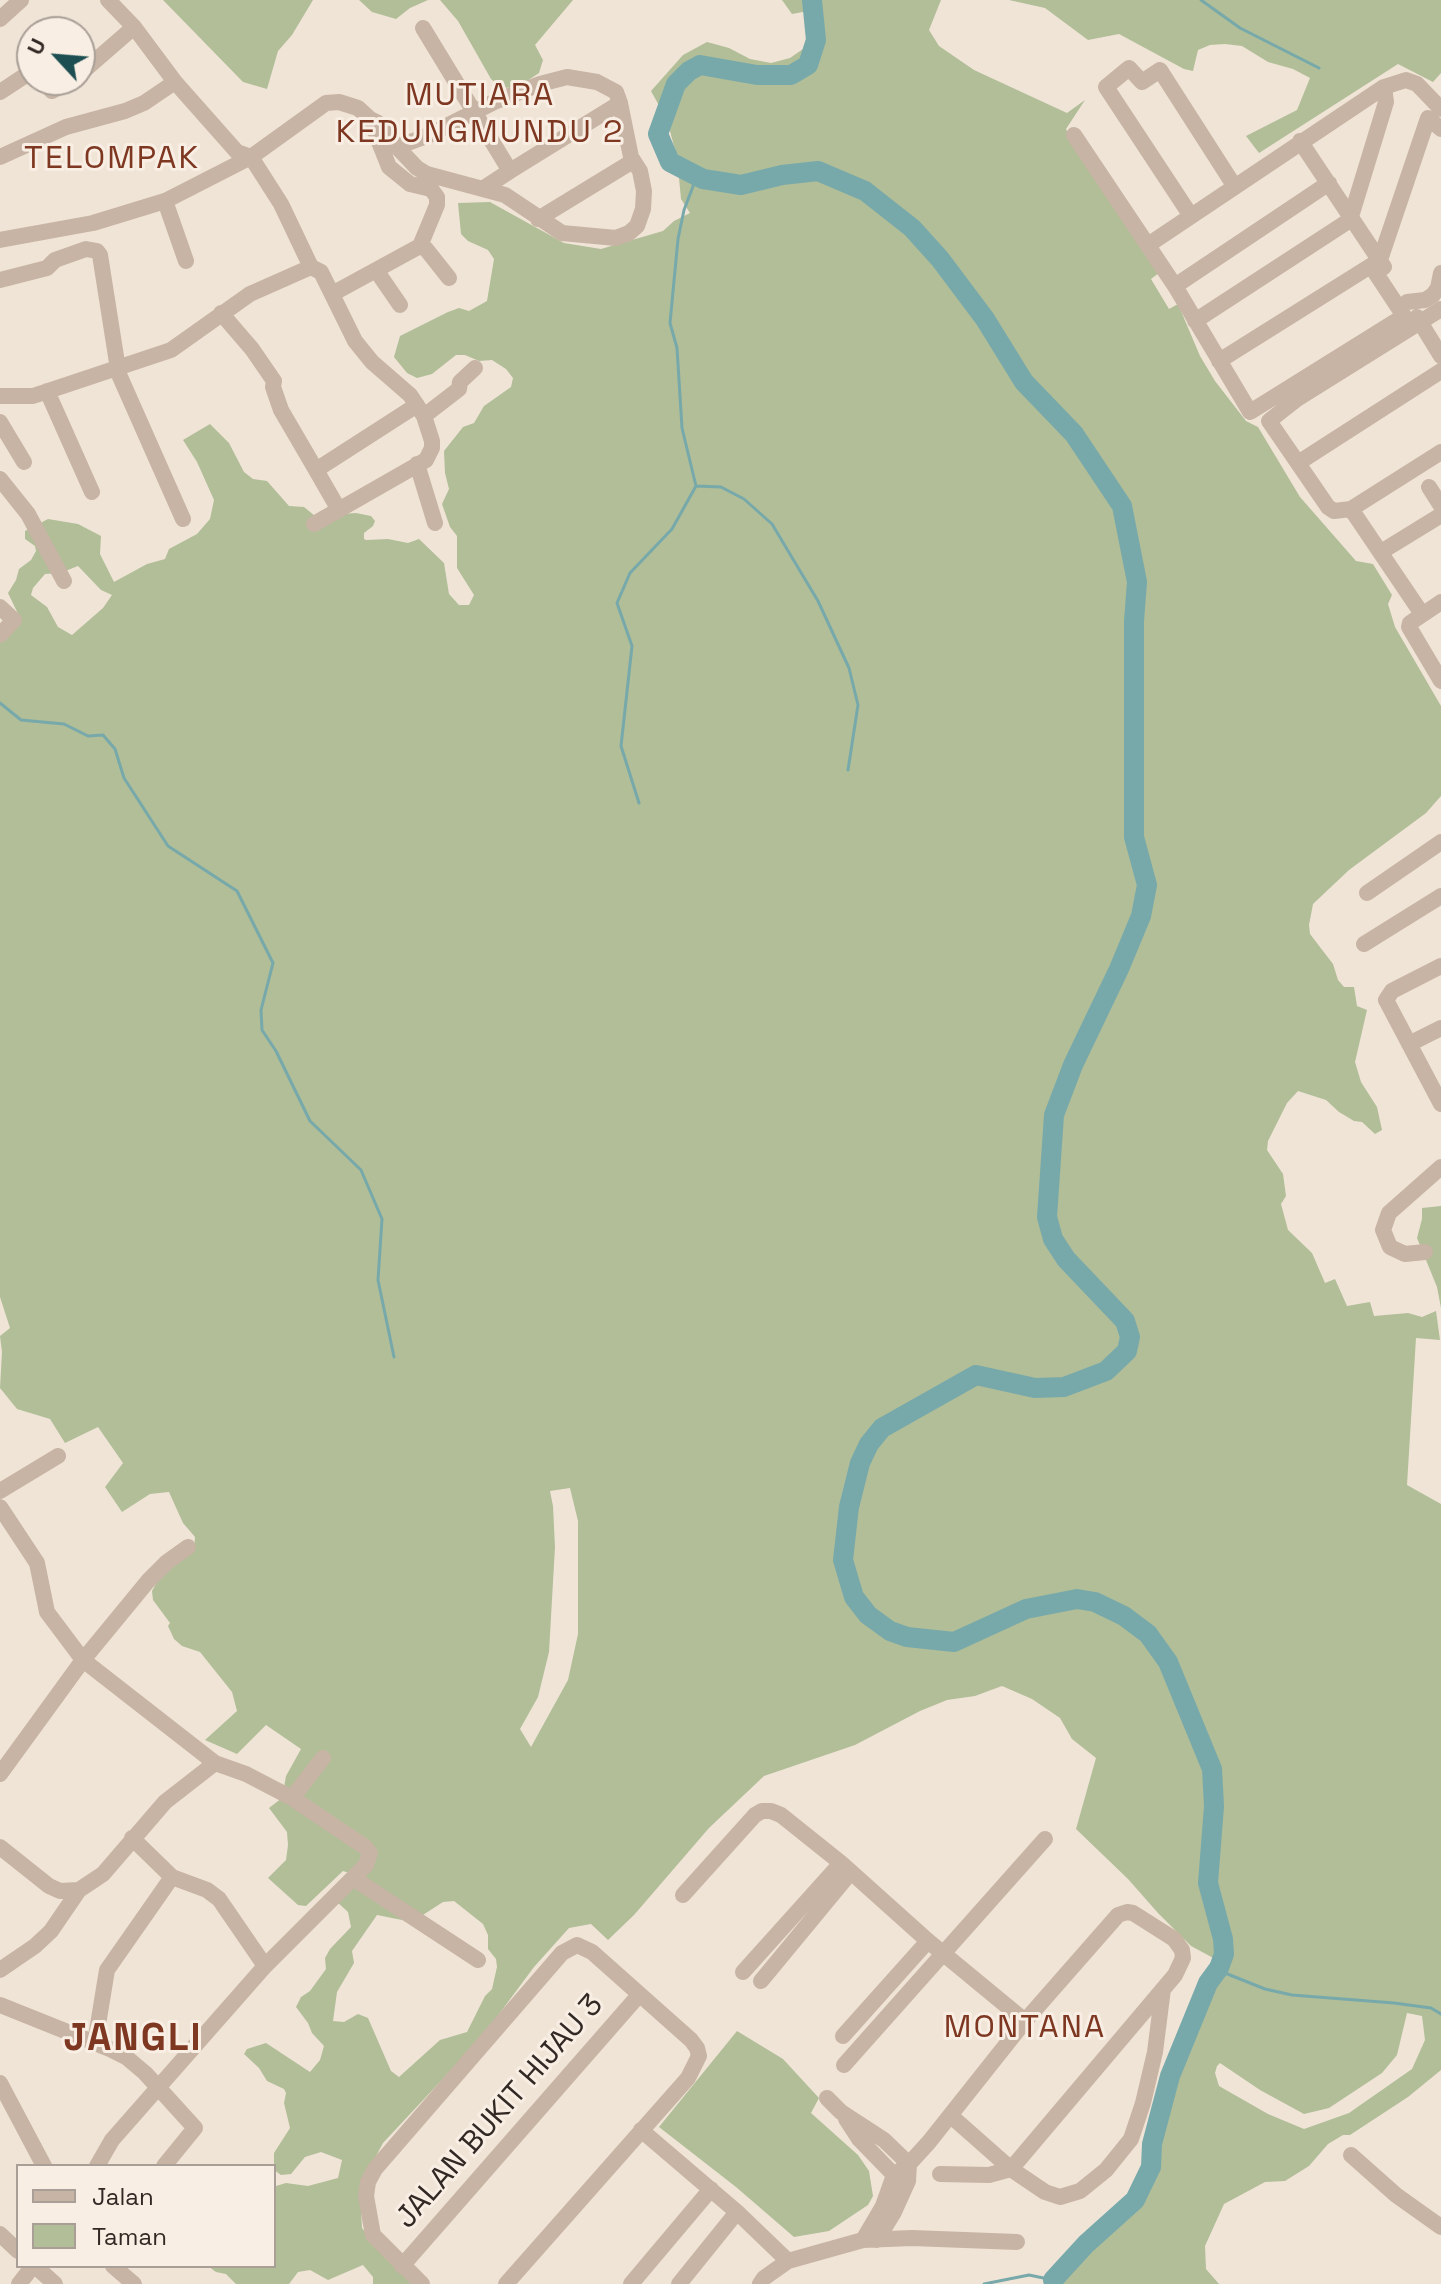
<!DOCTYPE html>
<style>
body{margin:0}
#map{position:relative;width:1441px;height:2284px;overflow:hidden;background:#f0e4d7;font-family:"Space Grotesk",sans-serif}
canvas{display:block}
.legend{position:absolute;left:16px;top:2164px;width:260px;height:104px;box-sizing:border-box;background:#f8eee3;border:2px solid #a99f97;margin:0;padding:10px 14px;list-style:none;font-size:24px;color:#322925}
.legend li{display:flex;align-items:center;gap:16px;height:40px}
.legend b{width:40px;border:2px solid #a99f97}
.north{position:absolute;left:16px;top:16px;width:80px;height:80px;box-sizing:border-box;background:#f8eee3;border:2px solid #a99f97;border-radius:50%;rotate:296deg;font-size:22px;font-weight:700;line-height:32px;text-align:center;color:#322925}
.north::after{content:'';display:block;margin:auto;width:28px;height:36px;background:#1c4e52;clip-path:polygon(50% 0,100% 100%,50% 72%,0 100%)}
</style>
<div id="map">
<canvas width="1441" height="2284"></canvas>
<ul class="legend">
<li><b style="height:10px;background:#c7b4a4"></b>Jalan</li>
<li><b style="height:22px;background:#b1be98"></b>Taman</li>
</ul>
<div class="north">U</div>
</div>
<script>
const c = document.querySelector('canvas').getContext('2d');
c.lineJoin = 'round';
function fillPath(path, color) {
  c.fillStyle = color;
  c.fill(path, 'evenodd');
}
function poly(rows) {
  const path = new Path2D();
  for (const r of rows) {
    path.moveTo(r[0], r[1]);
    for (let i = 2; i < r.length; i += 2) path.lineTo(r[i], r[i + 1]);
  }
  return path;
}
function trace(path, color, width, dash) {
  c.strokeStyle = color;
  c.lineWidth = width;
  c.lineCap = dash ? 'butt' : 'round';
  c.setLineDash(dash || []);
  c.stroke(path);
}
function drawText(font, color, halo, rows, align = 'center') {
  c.font = font + ' "Space Grotesk",sans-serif';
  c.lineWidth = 6;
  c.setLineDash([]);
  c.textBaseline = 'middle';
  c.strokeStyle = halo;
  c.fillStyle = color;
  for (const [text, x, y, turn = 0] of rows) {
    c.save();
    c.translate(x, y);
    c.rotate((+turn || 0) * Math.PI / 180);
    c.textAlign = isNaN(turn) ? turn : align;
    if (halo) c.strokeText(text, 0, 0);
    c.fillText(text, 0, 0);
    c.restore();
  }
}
const green = poly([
 [163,0,313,0,292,35,278,51,267,89,243,82],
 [359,0,428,0,410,8,396,19,372,12],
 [440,0,573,0,535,45,543,60,539,73,518,87,502,88,491,79,458,21],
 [782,0,941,0,929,30,939,46,974,70,1067,113,1085,100,1066,129,1073,143,1159,273,1151,279,1169,309,1178,304,1200,356,1215,381,1246,421,1258,427,1300,497,1356,561,1373,564,1392,595,1388,604,1395,627,1441,706,1441,796,1426,813,1349,870,1313,904,1309,925,1310,934,1333,964,1338,980,1344,987,1354,987,1357,1006,1367,1010,1355,1062,1361,1082,1377,1107,1382,1130,1375,1134,1362,1122,1354,1121,1339,1112,1326,1100,1298,1091,1287,1103,1268,1141,1267,1150,1283,1174,1286,1196,1281,1204,1288,1230,1312,1253,1325,1283,1335,1279,1347,1306,1370,1302,1374,1316,1408,1313,1422,1317,1436,1311,1440,1340,1416,1338,1407,1485,1441,1504,1441,2070,1408,2097,1350,2135,1343,2135,1328,2144,1309,2166,1285,2181,1265,2182,1224,2204,1205,2246,1206,2269,1219,2284,1057,2284,1066,2276,1075,2260,1127,2220,1140,2203,1158,2159,1161,2128,1204,2006,1217,1960,1191,1946,1158,1913,1128,1879,1076,1829,1096,1758,1072,1739,1060,1718,1032,1699,1002,1686,975,1696,947,1700,920,1711,855,1745,764,1776,709,1828,634,1915,608,1940,591,1924,569,1928,534,1967,482,2037,383,2143,362,2183,360,2194,362,2228,386,2259,415,2284,373,2284,373,2277,363,2265,328,2280,310,2270,298,2272,289,2284,236,2284,226,2274,216,2272,208,2266,274,2266,276,2186,286,2183,308,2186,338,2178,342,2160,321,2152,305,2157,291,2174,281,2175,274,2170,274,2153,290,2128,284,2103,286,2093,284,2089,267,2081,259,2068,244,2054,247,2049,266,2043,310,2072,320,2060,324,2046,312,2033,308,2023,296,2007,301,1997,310,1991,326,1969,325,1958,330,1949,351,1927,348,1912,336,1901,361,1877,343,1871,306,1906,298,1905,268,1878,286,1860,288,1845,287,1832,269,1808,282,1798,286,1776,301,1749,266,1725,237,1754,205,1740,237,1711,232,1692,200,1652,182,1646,174,1639,168,1626,170,1623,153,1600,152,1591,158,1580,194,1549,195,1537,183,1523,169,1492,150,1494,122,1512,105,1487,123,1463,98,1427,65,1443,50,1419,17,1409,0,1388,2,1352,0,1336,10,1328,0,1297,0,643,21,620,8,593,16,580,19,569,31,560,36,551,35,546,25,539,25,531,48,519,78,524,101,536,100,554,114,582,147,564,165,559,169,549,197,534,210,519,214,500,197,462,183,440,210,424,229,443,244,472,253,479,267,481,289,506,304,507,315,516,356,513,371,516,375,521,373,526,364,533,364,539,366,540,388,539,408,543,419,539,444,563,449,594,459,605,469,605,474,595,457,568,457,536,450,527,442,504,449,489,445,473,444,451,463,427,474,423,484,406,511,387,513,378,506,369,492,360,479,361,465,355,456,355,432,374,417,378,407,373,394,357,400,336,448,312,459,308,469,311,487,301,494,259,488,250,468,241,461,234,458,203,490,202,564,243,601,249,663,231,674,221,690,213,681,199,677,157,667,120,651,91,683,55,707,42,729,48,750,59,771,63,790,58,803,49,809,30,808,11,792,14],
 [78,566,101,590,112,595,103,608,72,635,58,627,47,607,31,595,33,588,45,574,60,573],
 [570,1488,578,1521,578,1634,568,1680,531,1747,520,1729,538,1697,549,1652,555,1547,553,1506,550,1491],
 [454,1901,483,1924,488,1935,488,1949,496,1959,497,1967,492,1989,485,1996,467,2032,440,2040,399,2077,391,2071,368,2018,358,2014,344,2022,333,2021,337,1992,354,1963,352,1951,377,1915,412,1922,443,1902],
 [1407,2013,1422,2016,1425,2040,1412,2069,1349,2113,1304,2129,1268,2114,1219,2086,1215,2073,1217,2066,1220,2063,1260,2090,1304,2114,1329,2108,1382,2073,1397,2055],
 [1009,0,1441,0,1441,73,1433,82,1398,64,1259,153,1246,136,1297,110,1310,78,1293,69,1268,62,1242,46,1225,44,1210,45,1198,50,1193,71,1184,69,1119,34,1088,40,1045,8],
 [1441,1206,1441,1308,1437,1287,1417,1238,1422,1219,1422,1208],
 [737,2031,783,2059,819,2098,811,2113,858,2155,869,2171,873,2196,868,2205,829,2231,794,2237,736,2187,659,2127]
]);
const stream = poly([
 [1201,0,1240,28,1319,68],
 [696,486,721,487,744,499,772,524,818,601,849,668,858,705,848,770],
 [0,703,21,720,64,724,88,736,103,735,115,749,124,778,168,846,237,891,273,963,261,1010,262,1030,276,1051,310,1121,361,1170,382,1219,378,1280,394,1357],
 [639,803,621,746,632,646,617,603,630,573,672,529,696,486,682,428,677,348,670,323,678,239,684,210,697,176],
 [1219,1968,1225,1973,1265,1989,1292,1995,1394,2003,1431,2008,1441,2014],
 [984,2284,1029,2275,1053,2280]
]);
const river = poly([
 [812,0,816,40,808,65,791,75,757,75,700,65,689,71,676,84,658,134,670,162,703,179,741,185,782,175,818,171,865,191,912,228,940,259,985,319,1024,382,1074,434,1122,506,1137,582,1134,621,1134,837,1147,885,1141,916,1119,969,1073,1065,1054,1115,1047,1217,1053,1239,1066,1259,1125,1321,1130,1337,1127,1351,1106,1371,1064,1387,1035,1388,976,1375,882,1428,869,1444,860,1463,849,1507,843,1560,854,1597,868,1615,890,1631,907,1637,954,1642,1026,1609,1077,1599,1095,1602,1124,1616,1148,1634,1168,1662,1212,1769,1214,1806,1208,1883,1223,1939,1224,1954,1219,1968,1208,1983,1170,2076,1152,2144,1151,2167,1135,2200,1086,2244,1053,2280]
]);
const minor = poly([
 [108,0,134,27,175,82,237,152,251,157,281,204,311,267,321,272,355,341,372,362,410,395,424,416,432,441,432,448,426,460,314,524],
 [0,19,21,0],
 [423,28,510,171,484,188],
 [80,74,134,27],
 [42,80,52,91,71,80],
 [0,92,32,71],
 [370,119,378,123,397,147,417,168,427,174,505,195,562,233,616,238,629,233,637,226,643,209,644,191,640,171,631,157,620,103,616,92,597,82,567,77,540,84,494,102,429,135,397,147],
 [1074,135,1175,286,1250,412,1404,316,1371,266],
 [1300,141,1384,267],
 [0,157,66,127,125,111,144,103,175,82],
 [510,171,620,103],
 [165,201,186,261],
 [1191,216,1106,87,1129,68,1142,82,1160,70,1235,187],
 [538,219,633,161],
 [0,240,93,223,165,201,251,157,326,103,339,102,358,108,370,119,389,167,410,184,431,189,437,197,437,205,420,246,332,294],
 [1148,245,1384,87,1406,80,1417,84,1441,109],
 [420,246,426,249,449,278],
 [376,270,400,305],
 [0,280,47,268,55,260,86,249,97,251,100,255,118,369],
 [1175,286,1329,183],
 [1407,302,1425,300,1433,295,1438,288,1441,273],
 [1441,309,1297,399,1269,421,1328,507,1334,511,1351,509,1441,452],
 [221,313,252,349,274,381,273,387,281,410,316,470,417,405],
 [1417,317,1441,356],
 [1195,321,1350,220,1386,102,1384,87],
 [1219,361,1380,260,1428,118,1441,129],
 [117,370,183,519],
 [47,391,92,492],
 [0,396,33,396,171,350,250,294,311,267],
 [424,416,459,389,460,382,475,368],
 [0,422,24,462],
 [1298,463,1441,371],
 [417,464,435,523],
 [316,470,339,510],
 [0,479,28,514,64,581],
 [1429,487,1441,506],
 [1351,509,1422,614],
 [1381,552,1441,515],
 [1441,602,1410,623,1409,627,1441,681],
 [0,607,14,620,0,635],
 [1367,893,1441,842],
 [1364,944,1441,896],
 [1441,966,1392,991,1386,1000,1441,1104],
 [1409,1044,1441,1028],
 [1425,1252,1405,1254,1390,1247,1383,1230,1389,1213,1441,1167],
 [0,1491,58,1456],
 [0,1507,37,1563,47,1612,83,1660,0,1774],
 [188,1547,167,1562,148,1581,83,1660,215,1763],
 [292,1798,323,1758],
 [132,1838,172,1877,207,1890,219,1899,265,1966],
 [0,1847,49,1886,60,1891,79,1890,103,1874,165,1802,215,1763,246,1774,292,1798,365,1847,370,1853,366,1865,265,1966,112,2140,97,2166],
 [353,1878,478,1960],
 [683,1895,755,1815,762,1811,771,1811,781,1815,841,1863,928,1941,1025,2021],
 [0,1970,35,1946,51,1931,79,1890],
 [743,1972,841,1863],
 [761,1981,851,1872],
 [0,2005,110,2049,126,2057,145,2073,195,2128,164,2166],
 [843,2036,928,1941],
 [95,2043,107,1970,172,1877],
 [844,2065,1045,1839],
 [0,2083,44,2166],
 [827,2098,841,2112,884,2140,909,2164,908,2181,894,2212,877,2240],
 [951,2116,1011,2169,1045,2192,1060,2197,1080,2191,1106,2170,1131,2139,1143,2103,1155,2052,1163,1989],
 [846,2119,859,2139,894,2175],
 [641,2130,737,2212,788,2261],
 [1351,2155,1396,2195,1441,2227],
 [894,2175,909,2164,929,2142,1025,2021,1118,1915,1127,1912,1133,1913,1174,1939,1182,1950,1183,1958,1175,1975,1011,2169,989,2175,940,2174],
 [0,2234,18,2251],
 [863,2240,883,2206,894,2175],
 [35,2266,55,2284],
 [113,2266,134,2284],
 [402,2266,639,1995],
 [19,2284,33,2266],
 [422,2284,373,2235,366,2196,368,2182,375,2169,562,1953,577,1945,592,1952,691,2040,697,2048,699,2056,688,2078,506,2284],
 [631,2284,711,2189],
 [679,2284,737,2212],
 [760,2284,764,2278,788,2261,863,2240,912,2238,1017,2242]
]);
const streetNames = [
 ["JALAN BUKIT HIJAU 3",500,2112,-49]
];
const neighbourhoodNames = [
 ["MUTIARA",480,96],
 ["KEDUNGMUNDU 2",480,133],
 ["TELOMPAK",112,159],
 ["MONTANA",1025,2028]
];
const districtNames = [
 ["JANGLI",133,2040]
];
fillPath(green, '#b1be98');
trace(stream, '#77a9ab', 3);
trace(river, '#77a9ab', 20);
trace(minor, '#c7b4a4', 16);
drawText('30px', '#322925', '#f8eee3', streetNames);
c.letterSpacing = '2px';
drawText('32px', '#7e3721', '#f8eee3', neighbourhoodNames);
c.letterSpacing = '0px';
c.letterSpacing = '2px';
drawText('bold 38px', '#7e3721', '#f8eee3', districtNames);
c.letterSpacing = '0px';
</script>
